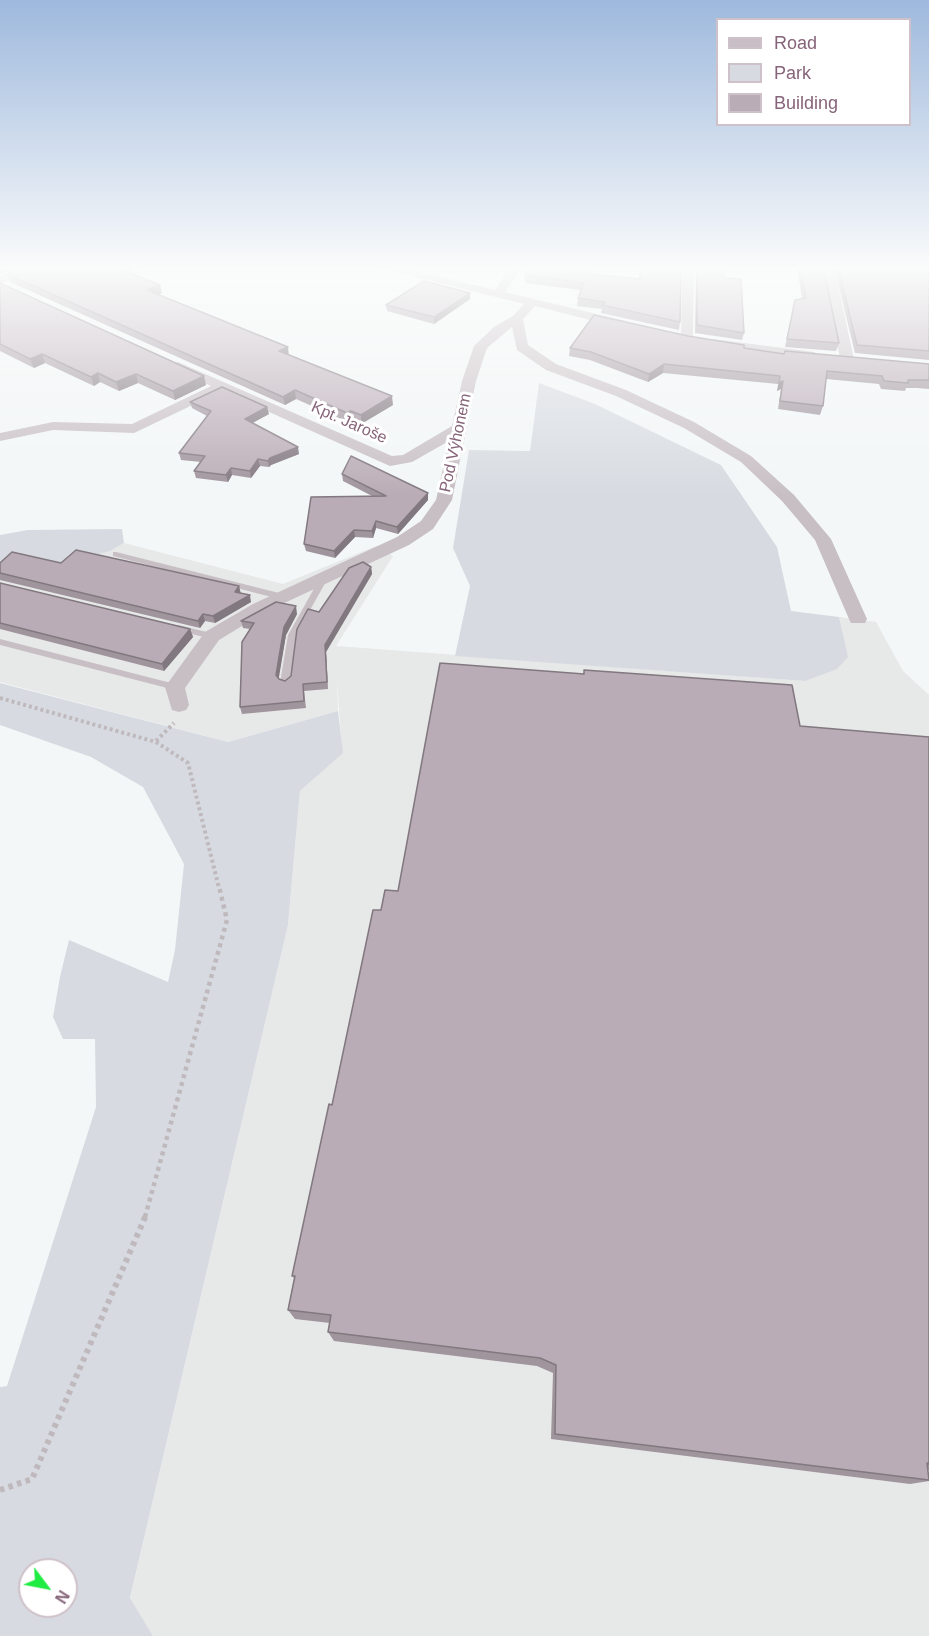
<!DOCTYPE html>
<meta charset="utf-8">
<style>
body{margin:0}
#map{position:relative;width:929px;height:1636px;overflow:hidden;background:#f3f7f7;font-family:Helvetica,sans-serif}
canvas{display:block}
.legend{position:absolute;left:716px;top:18px;width:195px;height:108px;box-sizing:border-box;background:#fff;border:2px solid #cfc1c9;margin:0;padding:8px 10px;list-style:none;font-size:18px;color:#866479}
.legend li{display:flex;align-items:center;gap:12px;height:30px}
.legend b{width:30px;border:2px solid #cfc1c9}
.north{position:absolute;left:18px;top:1558px;width:60px;height:60px;box-sizing:border-box;background:#fff;border:2px solid #cfc1c9;border-radius:50%;rotate:122deg;font-size:16px;font-weight:700;line-height:24px;text-align:center;color:#866479}
.north::after{content:'';display:block;margin:auto;width:21px;height:27px;background:#1fec43;clip-path:polygon(50% 0,100% 100%,50% 72%,0 100%)}
</style>
<div id="map">
<canvas width="929" height="1636"></canvas>
<ul class="legend">
<li><b style="height:8px;background:#c8bfc4"></b>Road</li>
<li><b style="height:16px;background:#d7dbe1"></b>Park</li>
<li><b style="height:16px;background:#baacb6"></b>Building</li>
</ul>
<div class="north">N</div>
</div>
<script>
const c = document.querySelector('canvas').getContext('2d');
c.lineJoin = 'round';
function fillPath(path, color) {
  c.fillStyle = color;
  c.fill(path, 'evenodd');
}
function poly(rows) {
  const path = new Path2D();
  for (const r of rows) {
    path.moveTo(r[0], r[1]);
    for (let i = 2; i < r.length; i += 2) path.lineTo(r[i], r[i + 1]);
  }
  return path;
}
function trace(path, color, width, dash) {
  c.strokeStyle = color;
  c.lineWidth = width;
  c.lineCap = dash ? 'butt' : 'round';
  c.setLineDash(dash || []);
  c.stroke(path);
}
function drawText(font, color, halo, rows, align = 'center') {
  c.font = font + ' Helvetica,sans-serif';
  c.lineWidth = 6;
  c.setLineDash([]);
  c.textBaseline = 'middle';
  c.strokeStyle = halo;
  c.fillStyle = color;
  for (const [text, x, y, turn = 0] of rows) {
    c.save();
    c.translate(x, y);
    c.rotate((+turn || 0) * Math.PI / 180);
    c.textAlign = isNaN(turn) ? turn : align;
    if (halo) c.strokeText(text, 0, 0);
    c.fillText(text, 0, 0);
    c.restore();
  }
}
const built = poly([
 [124,543,283,584,376,546,393,556,336,646,805,681,847,657,839,617,876,622,903,671,929,695,929,1636,153,1636,130,1599,288,925,300,791,342,753,337,680,338,711,228,742,0,682,0,571,110,551]
]);
const green = poly([
 [539,383,595,404,721,465,777,547,791,611,839,617,848,657,837,669,805,681,455,656,470,586,453,548,469,450,530,451],
 [122,529,124,543,110,551,49,567,0,571,0,535,28,530],
 [0,683,228,742,338,711,343,753,300,791,288,925,130,1598,153,1636,0,1636,0,1387,7,1386,96,1107,95,1039,63,1039,53,1017,60,977,69,940,168,982,175,950,184,864,143,787,91,757,0,725],
 [30,1570,66,1570,66,1606,30,1606]
]);
const pathFar2 = poly([
 [0,698,156,742,188,763,219,888],
 [156,741,174,723]
]);
const pathFar1 = poly([
 [145,1217,227,920,219,886]
]);
const path = poly([
 [0,1490,32,1479,146,1215]
]);
const lane = poly([
 [113,552,116,552,283,594,287,597,283,600,113,556,113,552],
 [324,575,328,578,296,635,290,683,285,686,282,685,280,683,288,635,320,578,324,575],
 [178,625,215,634,216,636,212,639,175,630,175,626,178,625],
 [0,639,175,684,180,687,175,690,0,645,0,639]
]);
const street = poly([
 [24,267,40,267,0,284,0,276,24,267],
 [381,267,400,267,495,290,510,267,522,267,505,292,626,321,628,324,622,328,535,306,523,319,528,345,556,364,626,390,694,422,751,456,794,495,831,539,867,619,865,623,851,623,849,619,815,540,782,501,741,462,684,428,616,396,546,370,517,350,512,327,487,348,476,381,452,500,433,529,409,545,265,612,219,640,185,688,189,705,186,710,179,712,172,710,165,687,205,632,253,604,397,537,421,521,436,500,449,441,412,462,390,466,222,391,134,433,53,430,0,441,0,433,53,422,132,424,211,386,173,369,171,366,173,363,178,362,392,456,403,455,452,426,462,381,474,346,494,327,513,316,524,304,383,269,381,267],
 [682,267,694,267,693,338,687,342,681,338,682,267],
 [822,267,834,267,854,359,852,362,842,362,840,359,822,267],
 [713,339,814,352,821,356,814,360,708,346,706,343,708,340,713,339]
]);
const wall = poly([
 [25,267,141,267,129,272,160,285,162,293,158,295,289,355,393,405,361,424,352,420,348,422,296,399,285,405,10,282,7,274],
 [640,267,681,267,680,322,679,330,601,313,602,309,577,306,578,298,581,290,525,283,525,275,592,274,639,279],
 [696,267,723,267,724,276,744,333,742,340,695,333],
 [797,267,823,267,839,343,836,351,785,347,795,300,802,298],
 [834,267,929,267,929,360,855,353],
 [0,283,206,385,175,400,138,383,119,391,100,382,94,386,45,363,34,368,0,351],
 [470,293,470,299,434,324,387,311,386,305],
 [688,336,744,348,784,354,929,364,929,389,917,388,906,388,905,391,881,389,879,384,826,379,823,406,820,415,778,409,781,389,777,391,778,384,663,373,648,382,590,360,569,356,570,348],
 [190,402,269,414,252,423,299,454,271,465,269,467,260,466,251,478,232,475,228,482,196,478,194,471,201,462,181,460,179,453,207,416,192,408],
 [342,474,428,500,398,534,376,528,373,538,355,537,335,558,306,551,304,544,372,496,343,481],
 [0,563,241,593,251,602,215,623,205,621,200,628,0,580],
 [371,567,372,574,326,652,328,689,304,691,306,708,242,714,240,707,250,629,243,628,241,621,297,614,286,635,278,679,285,681,291,676],
 [0,583,190,629,193,637,164,671,0,629],
 [800,726,929,737,929,1470,928,1470,929,1481,910,1484,551,1439,553,1373,537,1366,334,1341,328,1332,330,1323,295,1319,288,1310,294,1278,292,1276,332,1105,381,910,398,891]
]);
const shadedWall = poly([
 [0,267,18,267,0,274],
 [121,267,141,267,120,276,118,268],
 [593,267,595,267,589,281,590,274],
 [160,285,162,293,149,299,147,290],
 [470,293,470,299,434,324,434,317],
 [288,347,289,356,279,351],
 [42,354,45,363,34,368,30,359],
 [664,364,663,373,648,382,649,374],
 [98,373,100,382,94,386,91,377],
 [136,374,138,383,119,391,116,382],
 [204,376,206,385,175,400,173,391],
 [783,381,781,389,777,391,779,383],
 [295,390,296,399,285,405,283,397],
 [392,396,393,405,361,424,361,415],
 [267,407,269,414,247,426,245,419],
 [351,411,352,420,348,422,347,413],
 [298,447,299,454,271,465,269,467,268,461,270,458],
 [258,459,260,466,251,478,250,471],
 [231,468,232,475,228,482,226,475],
 [428,493,428,500,398,534,397,527],
 [376,521,376,528,373,538,372,531],
 [354,530,355,537,335,558,334,551],
 [371,567,372,574,326,652,328,689,325,645],
 [239,586,241,594,235,592],
 [250,595,251,602,215,623,213,616],
 [296,606,297,614,286,635,278,683,276,675,284,627],
 [203,614,205,621,200,628,198,621],
 [190,629,193,637,164,671,162,664]
]);
const building = poly([
 [24,267,121,267,118,268,160,285,147,290,288,347,279,351,392,396,361,415,351,411,347,413,295,390,283,397,7,274,24,267],
 [531,267,593,267,590,274,640,279,640,267,681,267,680,322,602,305,605,302,578,298,584,283,525,275,531,267],
 [697,267,723,267,725,278,741,279,744,333,697,325,697,267],
 [800,267,823,267,839,343,787,339,795,300,806,298,800,267],
 [838,267,929,267,929,351,857,345,838,267],
 [424,281,470,293,434,317,386,305,424,281],
 [0,283,204,376,173,391,136,374,116,382,98,373,91,377,42,354,30,359,0,344,0,283],
 [594,315,688,336,744,345,744,348,784,354,785,351,929,364,929,380,908,380,908,383,884,381,882,376,827,371,823,406,780,401,783,381,779,383,780,376,664,364,649,374,591,352,570,348,594,315],
 [222,387,267,407,245,419,298,447,270,458,268,461,258,459,250,471,231,468,226,475,194,471,205,456,179,453,211,411,190,402,222,387],
 [351,456,428,493,397,527,376,521,372,531,354,530,334,551,304,544,311,497,386,496,342,474,351,456],
 [76,550,239,586,235,592,250,595,213,616,203,614,198,621,0,573,0,563,12,552,61,563,76,550],
 [363,562,371,567,325,645,327,682,303,684,304,701,240,707,242,642,254,623,241,621,276,602,296,606,284,627,276,675,279,679,285,681,291,676,297,629,308,609,319,612,349,568,363,562],
 [0,583,190,629,162,664,0,623,0,583],
 [440,663,584,674,584,670,792,685,800,726,929,737,929,1464,927,1463,929,1480,555,1434,556,1365,540,1358,328,1332,331,1315,288,1310,295,1276,292,1276,329,1104,332,1105,373,910,381,910,385,890,398,891,440,663]
]);
const farStreetnames = [
 ["Kpt. Jaroše",349,423,24],
 ["Pod Výhonem",456,443,-78]
];
fillPath(built, '#e7e8e8');
fillPath(green, '#d7dbe1');
trace(pathFar2, '#bfb9bd', 4, [3, 3]);
trace(pathFar1, '#bfb9bd', 4.5, [4, 4]);
trace(path, '#bfb9bd', 6, [4.5, 4.5]);
fillPath(lane, '#c8bfc4');
fillPath(street, '#c8bfc4');
fillPath(wall, '#a0949d');
fillPath(shadedWall, '#82787f');
fillPath(building, '#baacb6');
trace(building, '#82787f', 1.5);
const sky = c.createLinearGradient(0, 0, 0, 496);
sky.addColorStop(0, '#9eb9dd');
sky.addColorStop(0.54, '#fafbfb');
sky.addColorStop(1, '#fafbfb00');
c.fillStyle = sky;
c.fillRect(0, 0, 929, 496);
drawText('16px', '#866479', '#fff', farStreetnames);
</script>
